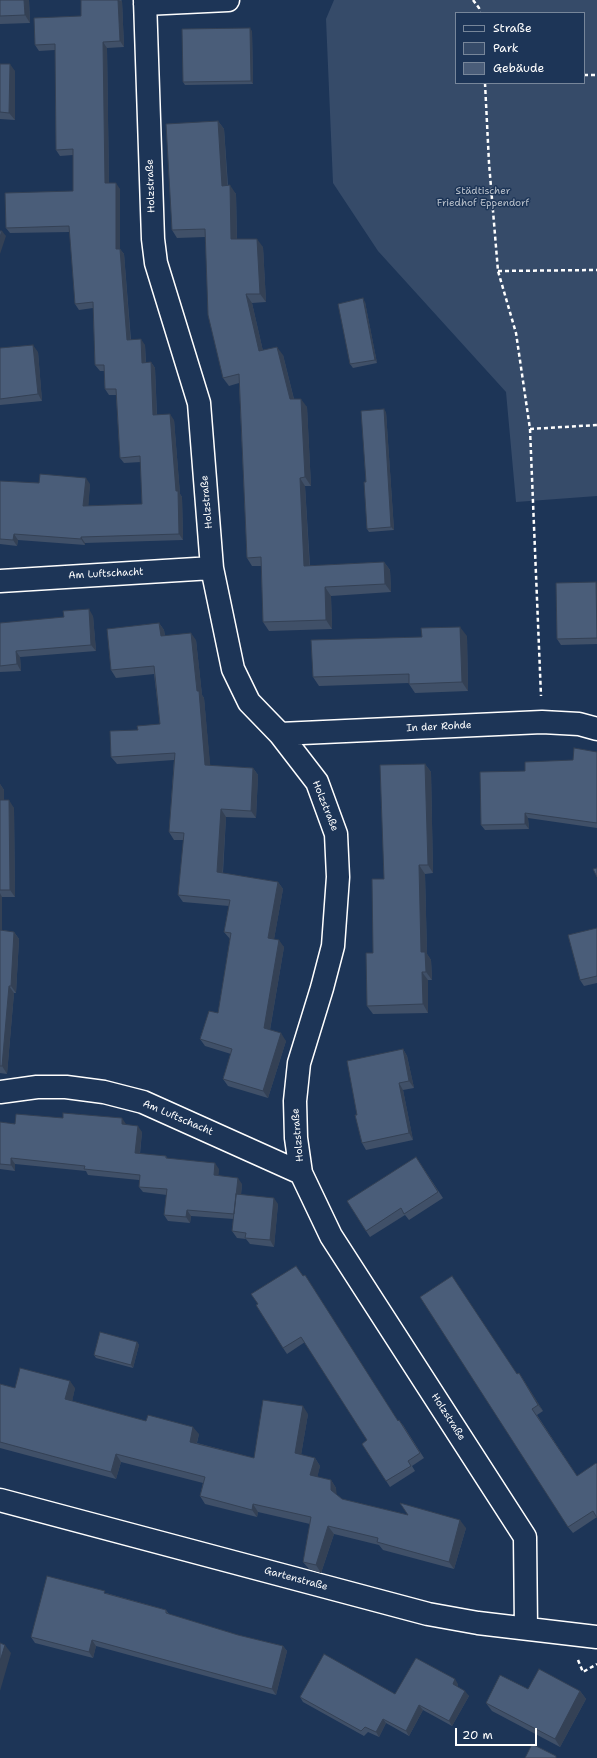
<!DOCTYPE html>
<meta charset="utf-8">
<style>
body{margin:0}
#map{position:relative;width:597px;height:1758px;overflow:hidden;background:#1d3557;font-family:"Shantell Sans",sans-serif}
canvas{display:block}
.legend{position:absolute;left:455px;top:12px;width:130px;height:72px;box-sizing:border-box;background:#1d3557;border:1px solid #77869a;margin:0;padding:5px 7px;list-style:none;font-size:12px;color:#fff}
.legend li{display:flex;align-items:center;gap:8px;height:20px}
.legend b{width:20px;border:1px solid #77869a}
.scale{position:absolute;left:455px;top:1728px;width:82px;height:18px;box-sizing:border-box;border:2px solid #fff;border-top:0;padding-left:5px;font-size:12px;line-height:14px;white-space:nowrap;color:#fff;-webkit-text-stroke:3px #1d3557;paint-order:stroke}
</style>
<div id="map">
<canvas width="597" height="1758"></canvas>
<ul class="legend">
<li><b style="height:5px;background:#1d3557"></b>Straße</li>
<li><b style="height:11px;background:#364b69"></b>Park</li>
<li><b style="height:11px;background:#4a5d79"></b>Gebäude</li>
</ul>
<div class="scale">20 m</div>
</div>
<script>
const c = document.querySelector('canvas').getContext('2d');
c.lineJoin = 'round';
function fillPath(path, color) {
  c.fillStyle = color;
  c.fill(path, 'evenodd');
}
function poly(rows) {
  const path = new Path2D();
  for (const r of rows) {
    path.moveTo(r[0], r[1]);
    for (let i = 2; i < r.length; i += 2) path.lineTo(r[i], r[i + 1]);
  }
  return path;
}
function trace(path, color, width, dash) {
  c.strokeStyle = color;
  c.lineWidth = width;
  c.lineCap = dash ? 'butt' : 'round';
  c.setLineDash(dash || []);
  c.stroke(path);
}
function drawText(font, color, halo, rows, align = 'center') {
  c.font = font + ' "Shantell Sans",sans-serif';
  c.lineWidth = 3;
  c.setLineDash([]);
  c.textBaseline = 'middle';
  c.strokeStyle = halo;
  c.fillStyle = color;
  for (const [text, x, y, turn = 0] of rows) {
    c.save();
    c.translate(x, y);
    c.rotate((+turn || 0) * Math.PI / 180);
    c.textAlign = isNaN(turn) ? turn : align;
    if (halo) c.strokeText(text, 0, 0);
    c.fillText(text, 0, 0);
    c.restore();
  }
}
const green = poly([
 [334,0,597,0,597,496,516,502,506,392,378,251,333,183,326,19],
 [456,13,584,13,584,83,456,83]
]);
const path = poly([
 [473,0,479,8,480,13],
 [584,75,597,75],
 [485,83,489,163,498,271,516,333,530,429,541,696],
 [498,271,597,270],
 [530,429,597,425],
 [578,1660,583,1672,597,1664]
]);
const minor = poly([
 [145,0,153,239,156,263,199,403,212,568,233,669,249,702,280,734,317,782,336,834,338,877,333,946,322,988,299,1063,295,1101,296,1138,301,1173,331,1236,525,1537,526,1628],
 [145,4,228,0],
 [0,581,212,568],
 [280,734,542,722,579,724,597,729],
 [0,1092,37,1087,66,1087,104,1092,143,1102,301,1173],
 [0,1500,428,1614,478,1623,597,1637]
]);
const wall = poly([
 [0,0,29,0,30,23,0,24],
 [81,0,121,0,122,1,124,47,107,48,109,183,120,189,120,249,124,254,131,340,145,345,146,363,151,362,155,368,157,415,174,420,180,494,182,497,183,540,85,543,85,545,18,540,17,546,0,544,0,481,39,483,90,484,88,506,142,504,141,462,124,463,120,458,116,395,109,395,105,389,104,371,100,371,95,365,93,308,79,310,75,304,70,232,10,233,6,228,73,191,73,155,60,156,56,150,55,50,39,51,35,45,81,16],
 [252,31,253,84,185,85,183,82],
 [0,64,15,71,15,120,0,119],
 [218,121,224,129,228,185,236,194,237,239,263,247,266,302,252,303,263,351,283,355,294,399,307,407,311,486,305,486,310,566,384,562,390,570,391,592,331,596,332,629,269,631,263,622,261,566,252,566,247,558,239,383,229,386,223,378,205,237,177,238,172,230],
 [365,302,377,363,353,368,350,364],
 [0,348,38,352,42,401,0,405],
 [386,412,394,530,369,532,367,529,366,482],
 [597,584,597,644,561,645,557,639],
 [93,616,96,651,20,657,21,671,0,672,0,623],
 [159,623,164,630,165,636,196,640,202,695,204,698,210,766,253,768,258,775,256,818,226,817,223,873,278,882,283,889,274,939,284,947,270,1030,286,1041,268,1098,228,1086,223,1079,231,1054,205,1046,200,1039,218,1013,230,939,224,932,229,906,183,902,178,895,184,840,174,840,169,832,174,760,117,764,111,757,138,730,160,724,154,674,116,678,111,670],
 [467,636,468,691,415,693,409,684,409,683,319,686,313,677],
 [597,752,597,828,528,818,529,829,485,830,481,825,525,771,573,760],
 [425,764,431,772,433,873,425,874,427,954,431,960,432,980,428,980,428,1013,373,1014,367,1006,373,953,384,879],
 [0,784,4,790,4,800,14,808,15,897,2,897,2,930,14,932,19,939,16,993,14,993,7,1074,0,1073],
 [597,928,597,983,584,986,580,980],
 [403,1049,407,1056,414,1088,403,1090,413,1140,366,1150,362,1143,357,1115],
 [0,1122,15,1124,126,1124,126,1125,142,1132,140,1154,166,1156,168,1159,219,1169,218,1175,242,1184,241,1195,278,1204,274,1247,250,1244,246,1239,237,1238,232,1231,234,1219,191,1216,190,1223,168,1221,164,1215,167,1195,143,1192,139,1187,139,1180,88,1175,86,1171,15,1164,15,1171,0,1169],
 [416,1157,443,1198,409,1220,405,1215,370,1237,366,1231],
 [296,1266,398,1421,403,1425,424,1458,412,1466,415,1471,390,1487,362,1444,367,1440,305,1342,287,1354,283,1348],
 [137,1342,139,1345,133,1368,96,1358,94,1355],
 [519,1373,543,1411,537,1415,577,1476,597,1517,573,1533,568,1527,517,1374],
 [0,1384,15,1388,75,1388,72,1401,146,1421,199,1434,197,1443,254,1458,308,1414,301,1455,315,1458,320,1466,317,1477,331,1480,336,1488,336,1494,342,1499,408,1515,466,1528,454,1569,383,1550,379,1545,334,1534,321,1573,309,1569,303,1562,310,1524,258,1512,257,1517,205,1504,200,1496,203,1483,121,1462,116,1479,0,1448],
 [106,1593,166,1610,169,1614,238,1635,283,1646,287,1651,276,1695,96,1646,93,1658,35,1643,31,1637],
 [458,1684,457,1687,469,1696,452,1726,423,1710,409,1736,386,1723,379,1737,368,1732,364,1736,303,1702,300,1697,395,1694],
 [528,1689,580,1691,586,1699,560,1747,492,1711,486,1703]
]);
const shadedWall = poly([
 [24,0,29,0,30,23,25,15],
 [118,0,122,1,124,47,120,41],
 [250,28,252,31,253,84,251,81],
 [103,42,107,48,109,189,105,183],
 [10,64,15,71,15,120,9,113],
 [218,121,224,129,228,194,222,186],
 [116,183,120,189,120,255,116,249],
 [230,185,236,194,237,248,231,239],
 [2,231,6,236,0,254,0,237],
 [257,239,263,247,266,302,260,294],
 [120,249,124,254,131,346,127,340],
 [246,294,252,303,265,360,259,351],
 [363,298,365,302,377,363,375,360],
 [141,339,145,345,146,369,142,363],
 [33,345,38,352,42,401,38,394],
 [277,347,283,355,296,408,290,399],
 [151,362,155,368,157,421,153,415],
 [301,399,307,407,311,486,305,477],
 [384,409,386,412,394,530,391,527],
 [170,414,174,420,180,494,182,497,183,540,179,534],
 [86,478,90,484,88,512,83,506],
 [300,478,305,486,310,574,304,566],
 [14,534,18,540,17,546,13,540],
 [81,537,85,543,85,545,81,539],
 [384,562,390,570,391,592,385,584],
 [596,582,597,584,597,638],
 [325,587,331,596,332,629,326,620],
 [89,609,93,616,96,651,91,645],
 [159,623,164,630,166,644,161,636],
 [460,627,467,636,468,691,462,682],
 [191,633,196,640,202,695,204,698,211,773,205,765],
 [16,651,20,657,21,671,17,664],
 [425,764,431,772,433,873,428,865],
 [253,768,258,775,256,818,251,811],
 [0,784,4,790,4,807,0,802],
 [9,800,14,808,15,897,10,890],
 [221,809,226,817,222,880,217,872],
 [525,813,528,818,529,829,525,824],
 [419,865,425,874,427,954,431,960,432,980,426,972,421,952],
 [278,882,283,889,273,945,268,938],
 [0,893,2,897,2,937,0,933],
 [14,932,19,939,16,993,11,986],
 [279,940,284,947,269,1035,264,1028],
 [422,972,428,980,428,1013,423,1004],
 [9,986,14,993,7,1074,2,1066],
 [281,1033,286,1041,268,1098,263,1091],
 [403,1049,407,1056,414,1088,409,1081],
 [399,1083,403,1090,413,1140,409,1133],
 [122,1118,126,1124,126,1130,122,1124],
 [138,1126,142,1132,139,1159,135,1153],
 [11,1158,15,1164,15,1171,11,1165],
 [215,1163,219,1169,218,1181,214,1175],
 [238,1178,242,1184,238,1220,234,1214],
 [274,1198,278,1204,274,1247,270,1240],
 [187,1210,191,1216,190,1223,186,1217],
 [137,1342,139,1345,133,1368,131,1365],
 [519,1373,523,1379,543,1411,538,1405],
 [70,1381,75,1388,71,1407,65,1399],
 [303,1406,308,1414,300,1461,295,1453],
 [193,1427,199,1434,195,1449,190,1442],
 [116,1454,121,1462,116,1479,111,1472],
 [315,1458,320,1466,316,1483,310,1475],
 [331,1480,336,1488,337,1497,331,1490],
 [253,1504,258,1512,257,1517,252,1510],
 [460,1520,466,1528,454,1569,449,1562],
 [328,1526,334,1534,321,1573,316,1565],
 [92,1640,96,1646,93,1658,89,1652],
 [5,1645,11,1653,0,1691,0,1661],
 [283,1646,287,1651,276,1695,272,1689],
 [455,1679,458,1684,456,1689,453,1684],
 [465,1691,469,1696,452,1726,449,1721],
 [580,1691,586,1699,560,1747,555,1739],
 [419,1705,423,1710,409,1736,406,1731],
 [383,1719,386,1723,379,1737,376,1732]
]);
const building = poly([
 [0,0,24,0,25,15,0,16,0,0],
 [81,0,118,0,120,41,103,42,105,183,116,183,116,249,120,249,127,340,141,339,142,363,151,362,153,415,170,414,176,491,178,491,179,534,81,537,81,539,14,534,13,540,0,539,0,481,39,483,40,474,86,478,83,506,142,504,140,456,120,458,116,389,105,389,104,365,95,365,93,302,75,304,69,226,6,228,5,193,73,191,73,149,56,150,55,44,35,45,34,18,81,16,81,0],
 [250,28,251,81,183,82,182,29,250,28],
 [0,64,10,64,9,113,0,112,0,64],
 [218,121,222,186,230,185,231,239,257,239,260,294,246,294,259,351,277,347,290,399,301,399,305,477,300,478,304,566,384,562,385,584,325,587,326,620,263,622,261,557,247,558,239,374,223,378,208,315,205,229,172,230,166,124,218,121],
 [0,231,2,231,0,237,0,231],
 [363,298,375,360,350,364,338,304,363,298],
 [33,345,38,394,0,399,0,348,33,345],
 [384,409,391,527,367,529,364,482,366,482,361,411,384,409],
 [596,582,597,638,557,639,556,583,596,582],
 [89,609,91,645,16,651,17,664,0,666,0,623,64,617,63,611,89,609],
 [159,623,161,636,191,633,197,691,199,691,205,765,253,768,251,811,221,809,217,872,278,882,268,938,279,940,264,1028,281,1033,263,1091,223,1079,232,1049,200,1039,209,1011,218,1013,231,933,224,932,230,900,178,895,184,833,169,832,175,753,111,757,110,731,138,730,137,726,160,724,154,666,111,670,107,629,159,623],
 [460,627,462,682,409,684,409,674,313,677,311,640,422,637,421,628,460,627],
 [574,748,597,752,597,823,525,813,525,824,481,825,480,772,525,771,525,762,573,760,574,748],
 [425,764,428,865,419,865,421,952,425,952,426,972,422,972,423,1004,367,1006,366,953,373,953,372,879,384,879,380,765,425,764],
 [0,800,9,800,10,890,0,890,0,800],
 [597,868,597,877,593,869,597,868],
 [597,928,597,976,580,980,568,935,597,928],
 [0,930,14,932,11,986,9,986,2,1066,0,1066,0,930],
 [403,1049,409,1081,399,1083,409,1133,362,1143,355,1115,357,1115,347,1061,403,1049],
 [63,1113,122,1118,122,1124,138,1126,135,1153,166,1156,166,1158,215,1163,214,1175,238,1178,234,1214,187,1210,186,1217,164,1215,167,1189,139,1187,140,1175,84,1169,85,1166,11,1158,11,1165,0,1164,0,1122,15,1124,16,1114,63,1118,63,1113],
 [416,1157,438,1192,404,1214,401,1208,366,1231,347,1201,416,1157],
 [236,1194,274,1198,270,1240,245,1238,246,1233,232,1231,236,1194],
 [296,1266,303,1276,305,1275,398,1421,399,1420,420,1453,408,1461,411,1466,386,1481,362,1444,367,1440,301,1337,283,1348,256,1305,258,1304,251,1294,296,1266],
 [452,1276,517,1374,519,1373,538,1405,532,1409,577,1476,596,1463,597,1464,597,1518,593,1511,568,1527,420,1297,452,1276],
 [100,1332,137,1342,131,1365,94,1355,100,1332],
 [20,1368,70,1381,65,1399,146,1421,148,1415,193,1427,190,1442,254,1458,263,1400,303,1406,295,1453,315,1458,310,1475,331,1480,331,1490,342,1499,408,1515,400,1503,460,1520,449,1562,377,1542,378,1538,328,1526,316,1565,303,1562,311,1517,253,1504,252,1510,200,1496,205,1477,116,1454,111,1472,0,1442,0,1384,15,1388,20,1368],
 [47,1576,105,1591,104,1593,166,1610,166,1613,238,1635,283,1646,272,1689,92,1640,89,1652,31,1637,47,1576],
 [0,1643,5,1645,0,1661,0,1643],
 [324,1654,395,1694,416,1658,455,1679,453,1684,465,1691,449,1721,419,1705,406,1731,383,1719,376,1732,365,1727,361,1731,300,1697,324,1654],
 [539,1669,580,1691,555,1739,486,1703,500,1675,528,1689,539,1669],
 [532,1744,556,1756,556,1758,525,1758,532,1744]
]);
const streetNames = [
 ["Holzstraße",151,186,-92],
 ["Holzstraße",207,502,-95],
 ["Am Luftschacht",106,574,-3],
 ["In der Rohde",439,727,-3],
 ["Holzstraße",325,806,68],
 ["Am Luftschacht",178,1118,23],
 ["Holzstraße",298,1135,-95],
 ["Holzstraße",448,1417,57],
 ["Gartenstraße",296,1579,15]
];
const parkNames = [
 ["Städtischer",483,191],
 ["Friedhof Eppendorf",483,203]
];
fillPath(green, '#364b69');
trace(minor, '#fff', 25);
trace(path, '#fff', 2.5, [4, 3]);
trace(minor, '#1d3557', 22);
fillPath(wall, '#405068');
fillPath(shadedWall, '#344155');
fillPath(building, '#4a5d79');
trace(building, '#344155', 1);
drawText('10px', '#fff', '#1d3557', streetNames);
drawText('10px', '#b9c0ca', '#1d3557', parkNames);
</script>
